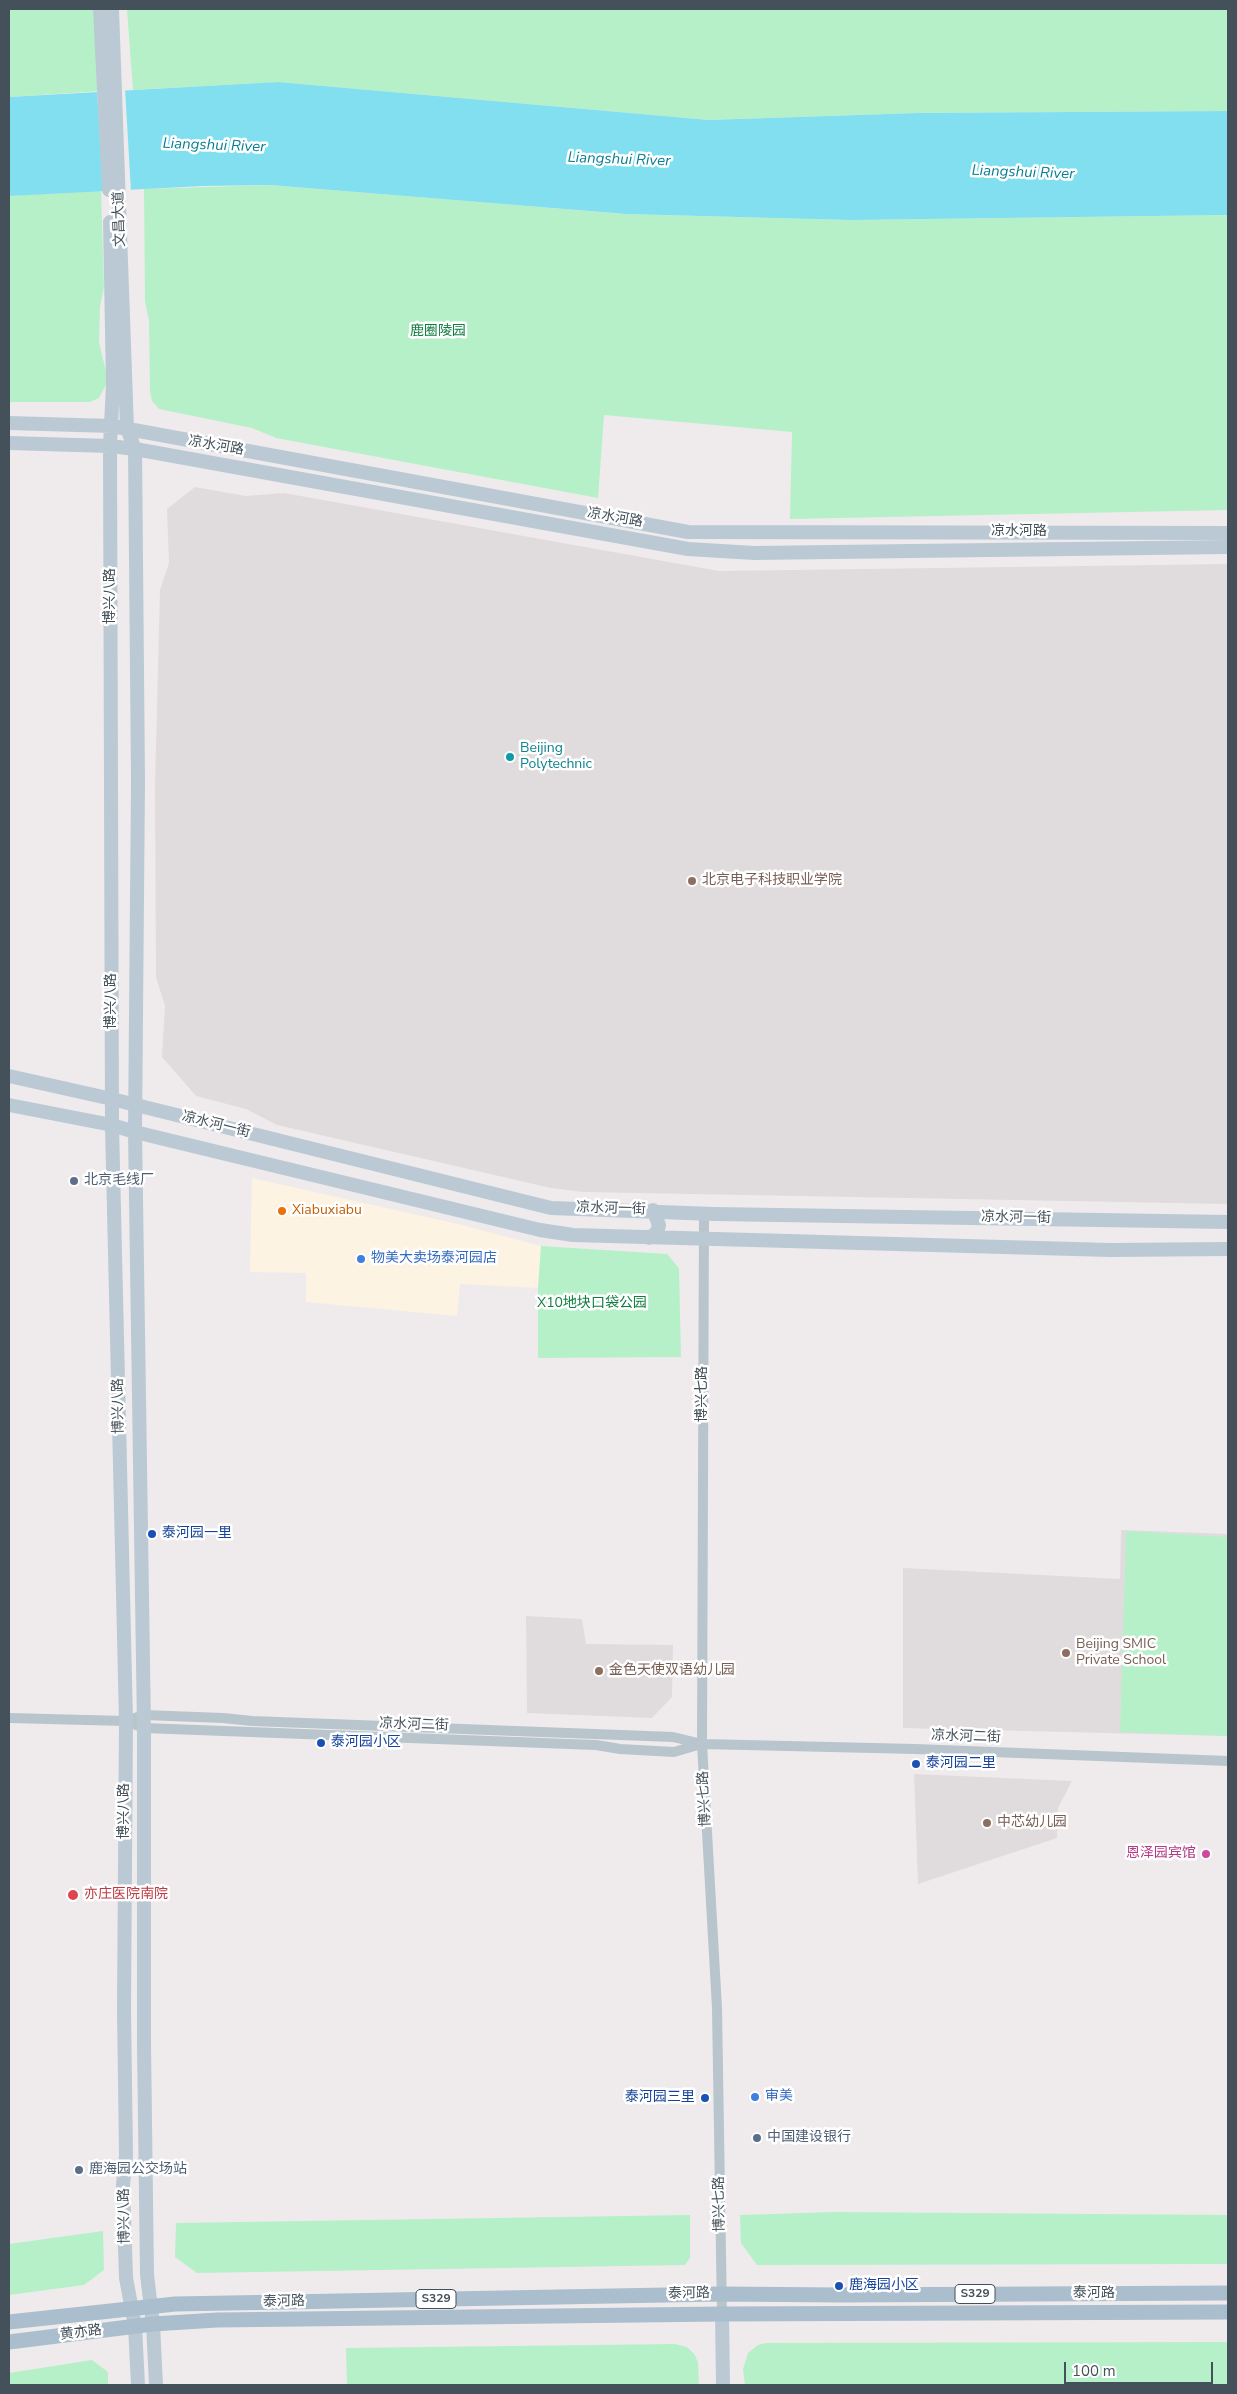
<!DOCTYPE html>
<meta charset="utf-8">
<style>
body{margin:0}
#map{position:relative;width:1237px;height:2394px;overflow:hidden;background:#efebec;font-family:"Nunito Sans",sans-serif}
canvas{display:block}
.frame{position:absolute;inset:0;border:10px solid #44515a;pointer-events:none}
.scale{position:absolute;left:1064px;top:2362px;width:149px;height:22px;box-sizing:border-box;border:2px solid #44515a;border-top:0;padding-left:6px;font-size:15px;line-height:18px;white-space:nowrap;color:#44515a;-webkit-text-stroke:4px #fff;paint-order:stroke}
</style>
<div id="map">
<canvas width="1237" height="2394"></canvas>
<div class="frame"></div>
<div class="scale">100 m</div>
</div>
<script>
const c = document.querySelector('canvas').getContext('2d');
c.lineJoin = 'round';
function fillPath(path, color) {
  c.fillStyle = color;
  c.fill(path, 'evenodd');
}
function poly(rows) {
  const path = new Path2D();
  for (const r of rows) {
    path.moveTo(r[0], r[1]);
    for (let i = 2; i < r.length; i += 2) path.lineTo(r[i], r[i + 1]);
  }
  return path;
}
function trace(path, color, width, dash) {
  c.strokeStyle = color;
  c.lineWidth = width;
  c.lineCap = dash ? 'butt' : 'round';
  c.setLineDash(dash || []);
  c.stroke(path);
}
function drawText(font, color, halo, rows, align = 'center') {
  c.font = font + ' "Nunito Sans","Noto Sans SC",sans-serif';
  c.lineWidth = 5;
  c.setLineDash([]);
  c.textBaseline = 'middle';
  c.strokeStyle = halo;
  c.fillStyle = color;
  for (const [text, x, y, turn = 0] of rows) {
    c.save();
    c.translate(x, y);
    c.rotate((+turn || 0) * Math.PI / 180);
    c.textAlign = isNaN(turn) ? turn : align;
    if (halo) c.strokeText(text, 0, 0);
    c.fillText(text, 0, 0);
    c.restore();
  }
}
const commercial = poly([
 [252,1178,458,1224,541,1246,538,1288,460,1284,457,1316,306,1302,306,1273,250,1272]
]);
const education = poly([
 [195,487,246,496,284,493,719,571,1228,564,1228,1204,583,1192,551,1188,277,1125,246,1109,196,1096,162,1057,165,1006,156,977,155,785,160,590,169,563,167,509],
 [1121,1530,1228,1534,1228,1736,903,1728,903,1568,1120,1579],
 [526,1616,582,1619,586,1644,673,1645,672,1697,652,1718,527,1713],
 [914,1774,1072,1781,1058,1808,1057,1838,918,1884]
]);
const green = poly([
 [9,9,97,9,101,91,9,97],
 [127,9,1228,9,1228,111,918,113,709,120,278,82,133,90],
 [270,185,625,214,851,220,1228,215,1228,510,790,519,792,432,604,415,598,498,276,438,252,428,159,409,152,401,150,391,149,321,145,301,144,189],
 [101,190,104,287,100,307,99,342,108,380,105,387,99,398,90,402,9,402,9,196],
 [541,1246,667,1254,679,1268,681,1357,538,1358,538,1288],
 [1126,1531,1228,1537,1228,1736,1120,1732],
 [834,2212,1228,2215,1228,2264,757,2265,741,2243,740,2215],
 [690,2215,690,2258,685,2265,197,2273,175,2257,176,2223],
 [103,2231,104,2270,84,2285,9,2295,9,2244],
 [1228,2342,1228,2385,745,2385,743,2369,748,2353,758,2345,766,2343],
 [675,2344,687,2347,695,2355,698,2363,699,2385,347,2385,346,2348],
 [92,2360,108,2372,108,2385,9,2385,9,2373]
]);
const water = poly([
 [278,82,709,120,918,113,1228,111,1228,215,851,220,626,214,270,185,203,186,9,196,9,97]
]);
const pier = poly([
 [125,88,131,192,103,193,97,89]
]);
const street = poly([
 [704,1213,702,1744,717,2008,722,2314],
 [9,1718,126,1721,144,1728,596,1745,620,1749,674,1752,701,1744],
 [126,1721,144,1715,223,1718,252,1721,673,1737,702,1744,915,1749,1228,1761]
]);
const secondary = poly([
 [100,9,109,190],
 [112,9,127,429,135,449,138,781,135,1132,144,1728,144,2044,147,2275,153,2324,156,2385],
 [110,222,113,384,110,446,112,1125,126,1721,124,2009,126,2155,123,2185,126,2278,135,2326,138,2385],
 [9,423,112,426,688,532,1228,533],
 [9,443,110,446,135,449,688,549,754,553,1228,547],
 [9,1076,112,1099,551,1208,714,1214,1228,1222],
 [9,1105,112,1125,135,1132,540,1230,573,1235,1110,1250,1228,1249],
 [649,1238,657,1232,659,1225,653,1210],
 [722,2314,723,2385]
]);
const primary = poly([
 [9,2322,175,2304,721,2294,840,2295,1228,2293],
 [9,2342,153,2324,217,2320,722,2314,1228,2312]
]);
const markers = [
 [510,757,5,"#0f9aa8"],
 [692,881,5,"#8d6e63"],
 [74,1181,5,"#5c6f8a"],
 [282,1211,5,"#e8710a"],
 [361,1259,5,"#3f7fe0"],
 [152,1534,5,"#1a4fb4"],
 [1066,1653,5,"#8d6e63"],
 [599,1671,5,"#8d6e63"],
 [321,1743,5,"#1a4fb4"],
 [916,1764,5,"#1a4fb4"],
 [987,1823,5,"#8d6e63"],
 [1206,1854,5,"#d1479c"],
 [73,1895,6,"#e0444e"],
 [755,2097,5,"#3f7fe0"],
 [705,2098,5,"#1a4fb4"],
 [757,2138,5,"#5c6f8a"],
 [79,2170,5,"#5c6f8a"],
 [839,2286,5,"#1a4fb4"]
];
const shields = [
 [975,2294,40],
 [436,2299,40]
];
const shieldNames = [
 ["S329",975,2294],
 ["S329",436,2299]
];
const streetNames = [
 ["文昌大道",120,219,-92],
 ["凉水河路",216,446,10],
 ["凉水河路",615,518,10],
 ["凉水河路",1019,532],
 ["博兴八路",111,596,-90],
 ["博兴八路",112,1001,-90],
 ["凉水河一街",216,1125,14],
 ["凉水河一街",611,1209,2],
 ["凉水河一街",1016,1218,1],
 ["博兴七路",703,1394,-90],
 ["博兴八路",119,1406,-91],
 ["凉水河二街",414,1725,2],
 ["凉水河二街",966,1737,2],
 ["博兴七路",705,1799,-93],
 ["博兴八路",125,1811,-90],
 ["博兴七路",720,2204,-91],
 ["博兴八路",125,2216,-91],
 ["泰河路",689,2294,-1],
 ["泰河路",1094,2294],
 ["泰河路",284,2302,-1],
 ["黄亦路",81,2333,-7]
];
const parkNames = [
 ["鹿圈陵园",438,332],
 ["X10地块口袋公园",592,1304]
];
const cultureNames = [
 ["Beijing",520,749],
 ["Polytechnic",520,765]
];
const educationNames = [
 ["北京电子科技职业学院",702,881],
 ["Beijing SMIC",1076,1645],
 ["Private School",1076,1661],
 ["金色天使双语幼儿园",609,1671],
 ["中芯幼儿园",997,1823]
];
const serviceNames = [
 ["北京毛线厂",84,1181],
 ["中国建设银行",767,2138],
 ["鹿海园公交场站",89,2170]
];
const foodNames = [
 ["Xiabuxiabu",292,1211]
];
const shopNames = [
 ["物美大卖场泰河园店",371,1259],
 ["审美",765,2097]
];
const transitNames = [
 ["泰河园一里",162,1534],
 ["泰河园小区",331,1743],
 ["泰河园二里",926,1764],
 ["泰河园三里",695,2098,"right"],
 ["鹿海园小区",849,2286]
];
const hotelNames = [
 ["恩泽园宾馆",1196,1854]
];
const healthNames = [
 ["亦庄医院南院",84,1895]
];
const waterNames = [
 ["Liangshui River",214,146,2],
 ["Liangshui River",619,160,2],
 ["Liangshui River",1023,173,2]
];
fillPath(commercial, '#fcf3e2');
fillPath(education, '#e0dcde');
fillPath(green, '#b6f0c9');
fillPath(water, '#81dfef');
fillPath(pier, '#efebec');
trace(street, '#b9c5cc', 10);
trace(secondary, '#bbc9d4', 14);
trace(primary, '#aabecd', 15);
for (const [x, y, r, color] of markers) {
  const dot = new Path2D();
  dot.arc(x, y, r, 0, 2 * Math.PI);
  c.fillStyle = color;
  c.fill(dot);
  trace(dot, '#fff', 2);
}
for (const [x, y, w] of shields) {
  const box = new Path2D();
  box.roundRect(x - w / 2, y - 9.5, w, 19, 4);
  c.fillStyle = '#fff';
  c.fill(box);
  trace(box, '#44515a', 1);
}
drawText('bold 12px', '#44515a', null, shieldNames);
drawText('14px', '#44515a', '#fff', streetNames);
drawText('14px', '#127d41', '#fff', parkNames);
drawText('14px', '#0d838f', '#fff', cultureNames, 'left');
drawText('14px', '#785e54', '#fff', educationNames, 'left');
drawText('14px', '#4e5e75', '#fff', serviceNames, 'left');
drawText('14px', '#c56008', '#fff', foodNames, 'left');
drawText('14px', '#366cbe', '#fff', shopNames, 'left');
drawText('14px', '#164399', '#fff', transitNames, 'left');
drawText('14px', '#b23c85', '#fff', hotelNames, 'right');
drawText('14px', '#be3a42', '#fff', healthNames, 'left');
drawText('italic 15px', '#087f93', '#fff', waterNames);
</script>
